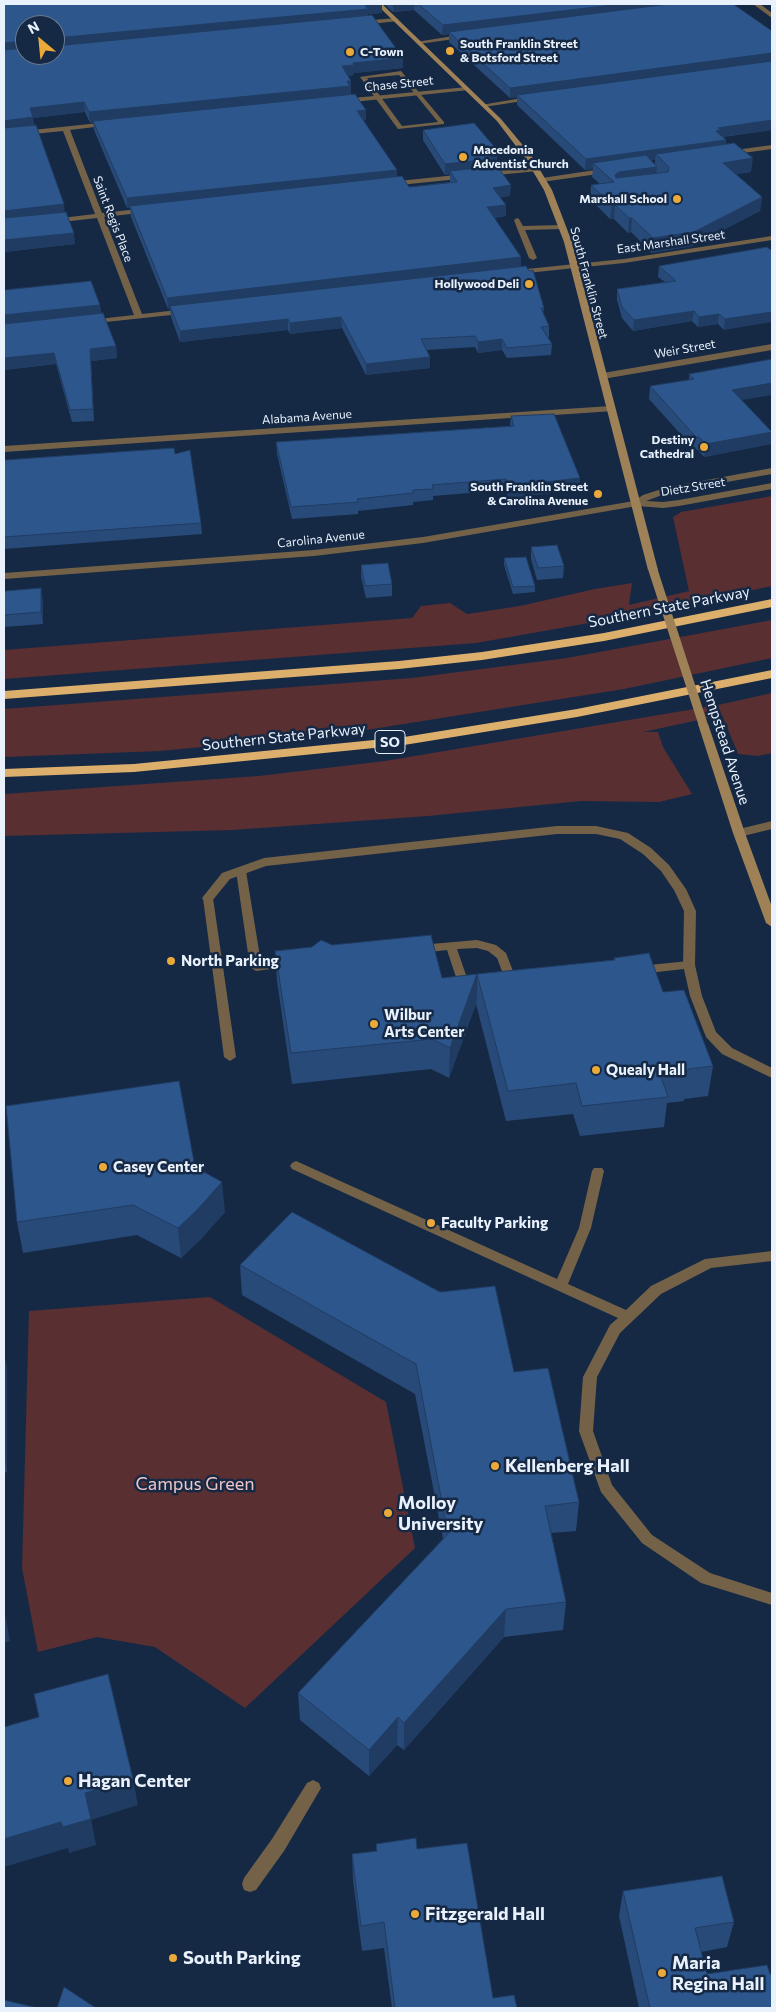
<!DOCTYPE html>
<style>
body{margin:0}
#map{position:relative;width:776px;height:2012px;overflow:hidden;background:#152945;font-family:Commissioner,sans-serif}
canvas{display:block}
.frame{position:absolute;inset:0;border:5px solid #e9f1fc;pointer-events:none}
.north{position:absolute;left:15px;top:15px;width:50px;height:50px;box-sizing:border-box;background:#152945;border:1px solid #6a798e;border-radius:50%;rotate:332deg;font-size:14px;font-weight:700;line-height:20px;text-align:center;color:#e9f1fc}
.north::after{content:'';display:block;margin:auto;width:18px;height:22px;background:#eba93a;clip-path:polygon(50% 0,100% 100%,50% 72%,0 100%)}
</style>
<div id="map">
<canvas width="776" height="2012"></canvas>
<div class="frame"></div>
<div class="north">N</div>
</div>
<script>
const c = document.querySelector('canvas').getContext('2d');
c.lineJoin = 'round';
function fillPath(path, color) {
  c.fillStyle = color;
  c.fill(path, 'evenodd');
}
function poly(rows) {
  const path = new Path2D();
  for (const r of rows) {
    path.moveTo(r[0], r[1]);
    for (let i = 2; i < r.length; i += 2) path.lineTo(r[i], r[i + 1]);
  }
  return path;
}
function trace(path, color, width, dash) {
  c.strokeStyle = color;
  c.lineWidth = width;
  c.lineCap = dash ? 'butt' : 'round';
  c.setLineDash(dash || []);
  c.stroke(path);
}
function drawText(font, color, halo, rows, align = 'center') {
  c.font = font + ' Commissioner,sans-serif';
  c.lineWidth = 5;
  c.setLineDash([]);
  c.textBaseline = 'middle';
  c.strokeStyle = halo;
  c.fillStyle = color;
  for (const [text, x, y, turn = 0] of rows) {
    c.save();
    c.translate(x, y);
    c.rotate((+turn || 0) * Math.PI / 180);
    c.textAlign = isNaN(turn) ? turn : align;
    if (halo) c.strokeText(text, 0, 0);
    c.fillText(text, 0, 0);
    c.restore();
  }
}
const green = poly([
 [772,496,772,586,623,617,476,643,4,679,4,650,412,618,421,606,450,603,467,614,520,606,595,589,632,583,629,605,689,591,673,517,681,512],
 [772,620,772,658,624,689,347,733,160,751,4,757,4,709,412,678,567,658],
 [772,693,772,753,758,756,738,754,722,715,643,732,658,732,663,747,692,794,659,802,581,801,428,816,233,830,4,836,4,794,259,776,385,761,718,705],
 [210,1297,386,1402,415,1548,245,1708,155,1647,97,1637,38,1652,22,1568,29,1311]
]);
const service = poly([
 [401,71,444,122,444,124,398,129,360,77,401,71],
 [399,75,416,95,438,122,402,126,367,78,399,75],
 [517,218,519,219,523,226,562,225,565,227,562,229,525,230,537,258,533,260,529,258,517,228,514,220,517,218],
 [241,868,246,871,261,963,289,959,295,963,293,966,256,971,250,967,236,871,241,868],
 [208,894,213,898,236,1057,230,1061,224,1057,203,898,208,894],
 [477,940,496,945,506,953,518,984,516,987,508,987,497,958,488,951,477,948,457,949,466,975,477,984,471,988,457,980,447,950,420,953,415,949,420,945,477,940],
 [689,961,695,965,693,968,639,974,633,970,639,966,689,961],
 [296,1161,557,1279,579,1228,592,1171,594,1168,602,1168,604,1171,591,1228,568,1284,626,1310,651,1286,705,1259,772,1251,772,1261,711,1268,661,1294,620,1333,597,1377,593,1431,612,1485,652,1535,710,1573,772,1593,772,1605,701,1583,642,1543,601,1492,579,1431,583,1377,610,1325,618,1318,292,1169,290,1166,292,1163,296,1161],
 [313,1780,319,1783,321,1788,284,1851,256,1890,250,1892,244,1890,242,1884,244,1878,272,1839,307,1783,313,1780]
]);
const minor = poly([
 [753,4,760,4,772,13,772,18,753,4],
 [396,18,399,20,398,21,361,25,358,23,361,21,396,18],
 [466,34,469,36,468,37,419,44,416,42,466,34],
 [467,87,469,88,469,90,343,103,340,101,343,99,467,87],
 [534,96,536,97,536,99,484,107,481,105,534,96],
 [109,122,111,123,111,125,70,130,102,213,148,208,152,210,148,212,104,217,142,314,187,309,191,311,190,313,87,324,86,322,90,320,134,315,97,218,53,223,49,221,53,219,95,214,63,131,4,137,4,133,109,122],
 [772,145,772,149,728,155,724,153,728,151,772,145],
 [535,167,539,169,538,171,486,176,482,174,486,172,535,167],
 [609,168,612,168,612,172,542,182,538,180,542,178,609,168],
 [466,174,469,174,469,178,389,186,385,184,389,182,466,174],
 [772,236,772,240,624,263,517,274,513,272,517,270,624,259,772,236],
 [772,344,772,350,603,379,599,376,603,373,772,344],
 [611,406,614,407,614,411,4,452,4,446,611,406],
 [772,468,772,474,670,492,646,501,663,502,679,500,772,483,772,489,679,506,663,508,637,506,423,543,314,556,4,579,4,573,314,550,423,537,634,501,643,495,668,487,772,468],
 [772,821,772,829,739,837,733,833,735,830,772,821],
 [557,826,596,826,628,833,651,848,669,865,686,889,696,911,695,965,702,996,716,1032,732,1048,772,1068,772,1078,722,1054,706,1037,690,996,683,965,684,911,674,890,661,871,643,854,620,839,596,834,557,834,266,866,230,879,212,901,204,901,202,898,222,873,264,858,557,826]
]);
const secondary = poly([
 [376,4,382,4,501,119,531,155,552,190,572,242,658,570,656,572,653,573,648,570,564,242,544,190,525,158,497,121,376,4],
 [703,721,708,724,745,833,772,907,772,927,766,923,733,833,698,724,703,721]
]);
const motorway = poly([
 [772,599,772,607,604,641,482,660,399,669,4,699,4,691,399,661,482,652,604,633,772,599],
 [772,670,772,678,577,717,404,745,134,772,4,777,4,769,134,764,404,737,577,709,772,670]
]);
const secondaryBridge = poly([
 [653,570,703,724]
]);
const wall = poly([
 [4,4,382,13,368,14,368,16,403,58,403,68,354,73,354,75,348,76,351,81,351,95,366,120,363,120,397,170,397,177,409,187,450,182,450,174,445,175,423,140,423,130,497,162,491,162,491,167,510,196,500,197,506,205,506,216,494,218,521,257,521,266,544,308,543,313,549,326,549,337,548,337,552,344,551,355,507,358,502,350,478,353,475,347,427,350,430,357,430,368,366,375,342,328,290,334,288,330,180,342,171,317,170,309,168,309,131,217,130,208,127,208,94,130,93,122,90,123,85,112,33,118,34,125,64,204,64,212,75,244,4,252],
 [25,25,55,55,25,55],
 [384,4,733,4,772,31,772,130,723,137,726,140,726,144,751,172,736,174,762,197,760,211,692,246,652,253,631,232,628,233,614,219,610,219,590,199,591,185,600,184,592,177,593,169,585,170,517,105,517,97,510,98,449,42,449,34,442,35,414,10,393,12],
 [651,160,655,160,655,164],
 [767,247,724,330,718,324,698,327,692,321,633,331,622,318,617,300,617,289,665,282,658,277,659,266],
 [4,290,100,305,101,313,116,346,117,358,91,361,94,421,72,422,56,364,4,370],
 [689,374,741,400,771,444,704,457,698,450,694,449,649,399,650,386,689,380],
 [511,416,580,478,579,490,508,498,506,490,433,496,433,500,413,502,413,505,358,511,358,514,292,519,277,454,276,442,510,426],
 [175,454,201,523,202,534,4,549,4,460],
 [531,547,564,566,563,578,537,580,531,559],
 [504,558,535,586,535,592,513,594,504,565],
 [361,565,392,584,392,596,366,598,361,577],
 [4,593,43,601,43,624,4,627],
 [332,945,442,978,476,1004,449,1078,431,1069,292,1084,277,981,275,951],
 [614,958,663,992,713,1066,708,1096,684,1099,684,1101,667,1103,664,1127,580,1136,573,1114,506,1121,476,1004,477,974,614,960],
 [195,1167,225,1212,200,1240,181,1258,137,1235,23,1253,17,1222],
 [240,1265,514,1372,579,1502,576,1531,551,1533,566,1602,563,1630,504,1637,404,1750,397,1745,369,1776,300,1720,298,1693,443,1539,415,1394,242,1295],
 [4,1354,7,1369,7,1472,4,1473],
 [376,1844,417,1849,493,1998,517,2008,392,2008,384,1948,362,1951,353,1880,352,1854,377,1851],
 [623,1891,734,1922,727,1947,701,1952,707,1974,770,1974,772,2008,639,2008,619,1916]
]);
const shadedWall = poly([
 [373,4,382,4,382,13,368,14,368,19,55,49,55,38],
 [393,4,414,4,414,10,393,12],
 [621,4,703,4,449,32,449,34,442,35,443,25],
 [24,41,25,51,4,53,4,43],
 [772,53,772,63,517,95,517,97,510,98,510,88],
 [403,58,403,68,354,73,354,75,342,77,342,66,353,63],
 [351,81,351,97,90,123,89,112],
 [84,102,85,112,33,118,34,128,4,132,4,121,30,108],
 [366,110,366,120,357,121,357,111],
 [772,120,772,130,720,137,716,131,718,128],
 [726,140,725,150,656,154,655,160,599,168,593,163,593,169,585,170,586,159],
 [498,151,497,162,491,162,491,170,450,171,450,174,445,175,445,164,487,152],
 [753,158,751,172,721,177,723,163],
 [657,167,655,181,614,189,615,175,619,172],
 [397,170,397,180,130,206,130,208,127,208,127,198],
 [511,185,510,196,492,199,493,188],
 [762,197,760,211,692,246,652,253,653,238],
 [64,204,65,215,4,222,4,211],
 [506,205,506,216,486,218,487,207],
 [612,205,615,205,614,219,610,219],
 [629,218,632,218,631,232,628,233],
 [74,233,75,244,4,252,4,240],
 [521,257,521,269,170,306,170,309,168,309,167,298],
 [100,305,102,317,4,327,4,315],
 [694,311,692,321,633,331,634,320],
 [772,312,772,322,724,330,725,319],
 [719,314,718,324,698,327,699,317],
 [341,317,342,328,290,334,290,323],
 [288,319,288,330,180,342,180,331],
 [502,339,502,350,478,353,478,342],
 [116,346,117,358,91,361,94,421,90,349],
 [54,353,56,364,4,370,4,358],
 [430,357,430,368,366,375,366,364],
 [772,383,772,395,730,402,732,390],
 [772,432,771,444,704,457,706,444],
 [580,478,579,490,508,498,509,486],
 [41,588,43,601,43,624,41,612],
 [477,974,476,1004,449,1078,450,1048],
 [222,1182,225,1212,200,1240,181,1258,178,1228],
 [4,1354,7,1369,7,1472,4,1457],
 [4,1609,10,1641,4,1643],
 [506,1609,504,1637,404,1750,404,1723],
 [398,1717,397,1745,369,1776,369,1750],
 [133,1779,138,1805,91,1820,85,1793],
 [91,1819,96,1845,69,1853,68,1848,4,1867,4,1839,61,1822]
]);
const building = poly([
 [4,4,373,4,365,5,368,9,55,38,55,25,25,25,25,42,24,41,4,43,4,4],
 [418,4,621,4,443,25,418,4],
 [669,4,733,4,772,31,772,53,510,88,449,32,669,4],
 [372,15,403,58,353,63,354,65,342,66,351,81,347,81,350,86,89,112,84,102,30,108,33,117,4,121,4,50,25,48,25,55,55,55,55,46,372,15],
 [772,61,772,120,718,128,721,130,716,131,726,140,586,159,517,95,772,61],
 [355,94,366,110,357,111,397,170,127,198,93,121,355,94],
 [474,123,498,151,487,152,492,159,445,164,423,130,474,123],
 [36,125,64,204,4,211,4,128,36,125],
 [734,143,753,158,723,163,762,197,694,232,653,238,632,218,629,218,615,205,612,205,591,185,614,182,593,163,646,155,657,167,619,172,615,175,616,178,668,172,669,167,656,154,734,143],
 [497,166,511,185,493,188,506,205,487,207,521,257,167,298,130,206,402,176,409,187,457,182,450,171,497,166],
 [66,212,74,233,4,240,4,218,66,212],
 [767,247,771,250,772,250,772,312,725,319,719,314,699,317,694,311,634,320,622,307,617,289,676,281,659,266,767,247],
 [526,266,529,271,533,270,544,308,541,308,549,326,541,327,552,344,507,348,502,339,478,342,475,336,421,339,430,357,366,364,341,317,290,323,288,319,180,331,170,306,526,266],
 [91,281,100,305,4,315,4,290,91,281],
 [103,313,116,346,90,349,93,409,70,410,54,353,4,358,4,324,103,313],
 [772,359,772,383,732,390,772,432,706,444,699,437,696,437,650,386,694,379,689,374,772,359],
 [554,414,580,478,509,486,506,479,432,485,433,489,413,490,413,493,357,499,358,502,291,507,276,442,514,426,511,416,554,414],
 [174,448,175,454,190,450,201,523,4,537,4,460,174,448],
 [557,545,564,566,538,568,531,547,557,545],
 [526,557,535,586,513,587,504,558,526,557],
 [388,563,392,584,365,586,361,565,388,563],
 [41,588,41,612,4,615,4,593,5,592,5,591,41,588],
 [431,935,442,978,477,974,450,1048,432,1039,291,1053,275,951,312,947,321,940,332,945,431,935],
 [649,953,663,992,684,990,713,1066,688,1069,688,1071,660,1074,668,1097,582,1106,576,1083,508,1091,477,974,615,960,614,958,649,953],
 [179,1081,195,1167,222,1182,197,1210,178,1228,133,1205,17,1222,6,1106,179,1081],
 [292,1212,440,1292,495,1286,514,1372,548,1368,579,1502,545,1506,566,1602,506,1609,404,1723,398,1717,369,1750,298,1693,448,1534,416,1364,240,1265,292,1212],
 [108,1674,133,1779,85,1793,91,1819,63,1827,61,1822,4,1839,4,1727,39,1717,34,1694,108,1674],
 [416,1838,417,1849,467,1843,493,1998,514,1995,517,2008,395,2008,384,1922,361,1926,352,1854,377,1851,376,1844,416,1838],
 [722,1876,734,1922,695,1928,707,1974,767,1965,770,1974,772,1974,772,2008,650,2008,623,1891,722,1876],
 [64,1987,96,2008,57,2008,64,1987],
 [4,2000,38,2008,4,2008,4,2000]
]);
const markers = [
 [450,51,5,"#eba93a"],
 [350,52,5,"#eba93a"],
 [463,157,5,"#eba93a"],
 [677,199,5,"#eba93a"],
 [529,284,5,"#eba93a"],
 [704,447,5,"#eba93a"],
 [598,494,5,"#eba93a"],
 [171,961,5,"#eba93a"],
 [374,1024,5,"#eba93a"],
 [596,1070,5,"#eba93a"],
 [103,1167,5,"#eba93a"],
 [431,1223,5,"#eba93a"],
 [495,1466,5,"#eba93a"],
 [388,1513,5,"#eba93a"],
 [68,1781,5,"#eba93a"],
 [415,1914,5,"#eba93a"],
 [173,1958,5,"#eba93a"],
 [662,1973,5,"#eba93a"]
];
const farPoinames = [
 ["South Franklin Street",460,44,"left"],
 ["& Botsford Street",460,58,"left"],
 ["C-Town",360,52,"left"],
 ["Macedonia",473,150,"left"],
 ["Adventist Church",473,164,"left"],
 ["Marshall School",667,199],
 ["Hollywood Deli",519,284],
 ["Destiny",694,440],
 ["Cathedral",694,454],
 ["South Franklin Street",588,487],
 ["& Carolina Avenue",588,501]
];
const farStreetnames = [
 ["Chase Street",399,84,-6],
 ["Saint Regis Place",113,219,69],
 ["East Marshall Street",671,242,-8],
 ["South Franklin Street",589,283,75],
 ["Weir Street",685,349,-10],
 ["Alabama Avenue",307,417,-4],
 ["Dietz Street",693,487,-9],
 ["Carolina Avenue",321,539,-6]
];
const shields = [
 [390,742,30]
];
const shieldNames = [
 ["SO",390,742]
];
const streetNames = [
 ["Southern State Parkway",669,607,-11],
 ["Southern State Parkway",284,737,-6],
 ["Hempstead Avenue",725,742,72]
];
const poiNames = [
 ["North Parking",181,961],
 ["Wilbur",384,1015],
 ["Arts Center",384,1032],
 ["Quealy Hall",606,1070],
 ["Casey Center",113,1167],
 ["Faculty Parking",441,1223]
];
const nearPoinames = [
 ["Kellenberg Hall",505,1466],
 ["Molloy",398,1503],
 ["University",398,1524],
 ["Hagan Center",78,1781],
 ["Fitzgerald Hall",425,1914],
 ["South Parking",183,1958],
 ["Maria",672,1963],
 ["Regina Hall",672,1984]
];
const nearParknames = [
 ["Campus Green",195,1484]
];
fillPath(green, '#592f32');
fillPath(service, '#746248');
fillPath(minor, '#746248');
fillPath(secondary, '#9e8157');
fillPath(motorway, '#ddaf6c');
trace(secondaryBridge, '#9e8157', 9);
fillPath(wall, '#274a78');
fillPath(shadedWall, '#203c62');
fillPath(building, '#2d568c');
trace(building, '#203c62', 1);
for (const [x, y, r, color] of markers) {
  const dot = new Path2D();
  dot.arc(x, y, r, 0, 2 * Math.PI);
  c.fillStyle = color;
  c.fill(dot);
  trace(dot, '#152945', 2);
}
drawText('bold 12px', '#e9f1fc', '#152945', farPoinames, 'right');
drawText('12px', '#e9f1fc', '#152945', farStreetnames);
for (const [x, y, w] of shields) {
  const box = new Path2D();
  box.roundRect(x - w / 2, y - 11.5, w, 23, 4);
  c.fillStyle = '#152945';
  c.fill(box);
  trace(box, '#e9f1fc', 1);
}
drawText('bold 14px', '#e9f1fc', null, shieldNames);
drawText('15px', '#e9f1fc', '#152945', streetNames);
drawText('bold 15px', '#e9f1fc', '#152945', poiNames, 'left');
drawText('bold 18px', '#e9f1fc', '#152945', nearPoinames, 'left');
drawText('18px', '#f1c4c5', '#152945', nearParknames);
</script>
